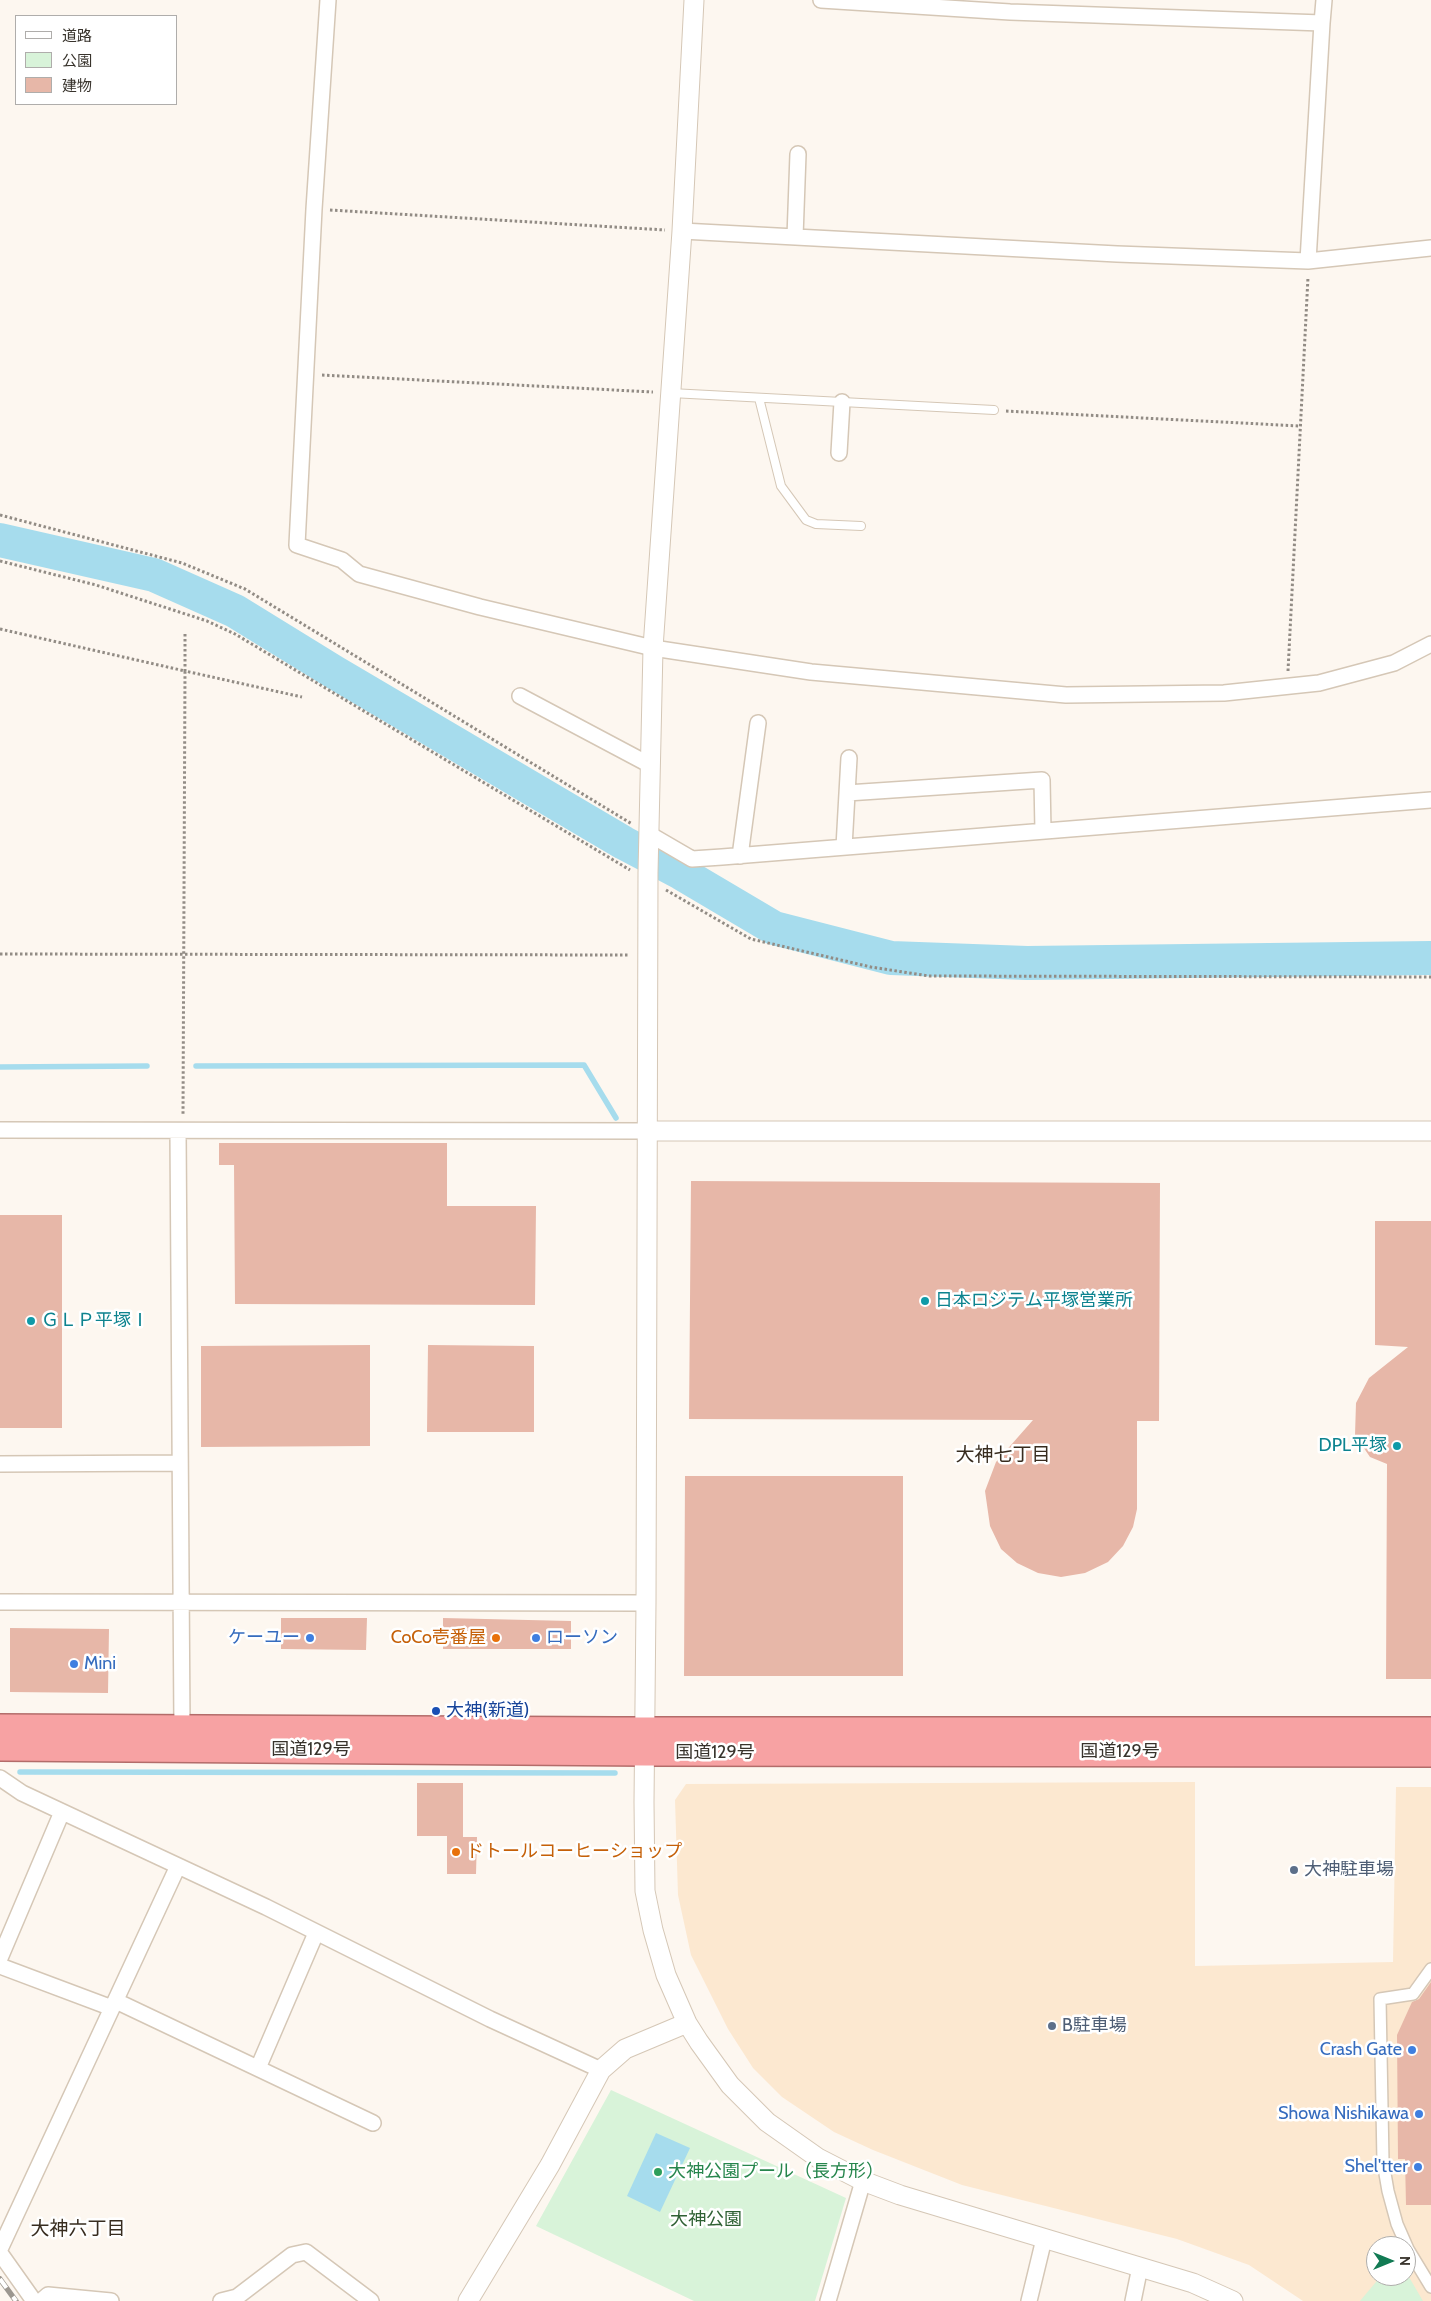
<!DOCTYPE html>
<meta charset="utf-8">
<style>
body{margin:0}
#map{position:relative;width:1431px;height:2301px;overflow:hidden;background:#fdf7f0;font-family:Cabin,"Noto Sans JP",sans-serif}
canvas{display:block}
.legend{position:absolute;left:15px;top:15px;width:162px;height:90px;box-sizing:border-box;background:#fff;border:1px solid #afadab;margin:0;padding:6px 9px;list-style:none;font-size:15px;color:#38332c}
.legend li{display:flex;align-items:center;gap:10px;height:25px}
.legend b{width:25px;border:1px solid #afadab}
.north{position:absolute;left:1366px;top:2236px;width:50px;height:50px;box-sizing:border-box;background:#fff;border:1px solid #afadab;border-radius:50%;rotate:90deg;font-size:14px;font-weight:700;line-height:20px;text-align:center;color:#38332c}
.north::after{content:'';display:block;margin:auto;width:18px;height:22px;background:#127b54;clip-path:polygon(50% 0,100% 100%,50% 72%,0 100%)}
</style>
<div id="map">
<canvas width="1431" height="2301"></canvas>
<ul class="legend">
<li><b style="height:6px;background:#fff"></b>道路</li>
<li><b style="height:14px;background:#d8f3d9"></b>公園</li>
<li><b style="height:14px;background:#e7b7a8"></b>建物</li>
</ul>
<div class="north">N</div>
</div>
<script>
const c = document.querySelector('canvas').getContext('2d');
c.lineJoin = 'round';
function fillPath(path, color) {
  c.fillStyle = color;
  c.fill(path, 'evenodd');
}
function poly(rows) {
  const path = new Path2D();
  for (const r of rows) {
    path.moveTo(r[0], r[1]);
    for (let i = 2; i < r.length; i += 2) path.lineTo(r[i], r[i + 1]);
  }
  return path;
}
function trace(path, color, width, dash) {
  c.strokeStyle = color;
  c.lineWidth = width;
  c.lineCap = dash ? 'butt' : 'round';
  c.setLineDash(dash || []);
  c.stroke(path);
}
function drawText(font, color, halo, rows, align = 'center') {
  c.font = font + ' Cabin,"Noto Sans JP",sans-serif';
  c.lineWidth = 5;
  c.setLineDash([]);
  c.textBaseline = 'middle';
  c.strokeStyle = halo;
  c.fillStyle = color;
  for (const [text, x, y, turn = 0] of rows) {
    c.save();
    c.translate(x, y);
    c.rotate((+turn || 0) * Math.PI / 180);
    c.textAlign = isNaN(turn) ? turn : align;
    if (halo) c.strokeText(text, 0, 0);
    c.fillText(text, 0, 0);
    c.restore();
  }
}
const built = poly([
 [1195,1782,1195,1966,1393,1962,1396,1787,1431,1787,1431,2301,1303,2301,1249,2265,1177,2239,962,2185,873,2150,834,2132,782,2097,753,2068,728,2029,691,1955,678,1895,675,1800,686,1784],
 [1376,2246,1406,2246,1406,2276,1376,2276]
]);
const green = poly([
 [611,2090,846,2198,815,2301,694,2301,536,2226],
 [1406,2272,1423,2301,1360,2301,1381,2276,1406,2276]
]);
const water = poly([
 [656,2133,690,2148,660,2212,627,2196]
]);
const stream = poly([
 [196,1066,584,1065,616,1118],
 [0,1067,147,1066],
 [20,1772,615,1773]
]);
const river = poly([
 [0,540,154,575,235,611,334,672,624,843,681,873,774,928,891,958,1027,963,1431,958]
]);
const building = poly([
 [219,1143,447,1143,447,1206,536,1206,535,1305,235,1304,234,1165,219,1165],
 [691,1181,1160,1183,1159,1421,1137,1421,1137,1509,1133,1527,1123,1546,1108,1562,1085,1573,1061,1577,1038,1573,1017,1563,1001,1549,990,1526,985,1491,996,1462,1033,1420,689,1419],
 [0,1215,62,1215,62,1428,0,1428],
 [1375,1221,1431,1221,1431,1679,1386,1679,1387,1464,1370,1457,1355,1435,1356,1403,1369,1378,1408,1347,1375,1345],
 [370,1345,370,1446,201,1447,201,1346],
 [428,1345,534,1346,534,1432,427,1432],
 [685,1476,903,1476,903,1676,684,1676],
 [281,1618,367,1618,366,1650,281,1649],
 [443,1618,571,1621,571,1649,443,1649],
 [10,1628,109,1629,108,1693,10,1692],
 [417,1783,463,1783,463,1837,477,1837,476,1874,447,1874,447,1836,417,1836],
 [1431,1982,1431,2205,1406,2205,1405,2159,1398,2159,1397,2035,1412,2002,1419,1999]
]);
const path = poly([
 [330,210,665,230],
 [322,375,653,392],
 [1006,411,1300,426],
 [0,515,182,563,245,589,632,824],
 [0,561,96,585,207,621,235,634,630,870],
 [0,629,185,671,183,1115],
 [185,634,185,671,302,697],
 [1288,671,1308,277],
 [666,890,751,939,871,967,929,976,1431,977],
 [0,954,629,955]
]);
const service = poly([
 [671,393,994,410],
 [759,398,781,486,806,520,816,524,861,526]
]);
const pedestrian = poly([
 [1431,1969,1413,1994,1380,1999,1383,2162,1388,2191,1397,2224,1408,2249,1431,2287]
]);
const minor = poly([
 [328,0,314,209,297,545,342,560,359,574,480,607,653,648,811,672,1066,695,1224,693,1319,683,1394,663,1431,644],
 [1322,23,1324,0],
 [682,231,1117,254,1308,261,1322,23,1010,12,821,0],
 [795,237,798,154],
 [1308,261,1431,248],
 [839,453,842,402],
 [520,696,650,765],
 [847,793,1042,780,1043,831],
 [649,834,692,859,722,857,1431,800],
 [844,847,849,758],
 [740,856,758,723],
 [0,1130,646,1131],
 [178,1131,182,1728],
 [0,1464,180,1463],
 [0,1602,646,1603],
 [0,1778,22,1793,266,1907,490,2019,601,2070],
 [0,1958,62,1812],
 [0,1966,112,2008],
 [116,2001,373,2123],
 [258,2068,316,1933],
 [0,2249,178,1866],
 [0,2253,34,2301],
 [41,2301,48,2295,111,2301],
 [221,2301,237,2297,292,2255,306,2252,371,2301],
 [828,2301,863,2181],
 [1029,2301,1044,2239],
 [1133,2301,1140,2267]
]);
const tertiary = poly([
 [694,0,682,231,653,648,648,873,646,1603,644,1802,645,1891,653,1930,666,1975,687,2023,699,2042,730,2085,767,2122,818,2158,863,2181,900,2195,1193,2283,1233,2301],
 [646,1131,1431,1131],
 [468,2301,550,2165,601,2070,625,2049,687,2023]
]);
const trunk = poly([
 [0,1727,616,1730,1431,1730],
 [0,1748,645,1753,1431,1754]
]);
const rail = poly([
 [0,2279,16,2301]
]);
const markers = [
 [925,1301,5,"#0f9aa8"],
 [31,1321,5,"#0f9aa8"],
 [1397,1446,5,"#0f9aa8"],
 [310,1638,5,"#3f7fe0"],
 [496,1638,5,"#e8710a"],
 [536,1638,5,"#3f7fe0"],
 [74,1664,5,"#3f7fe0"],
 [436,1711,5,"#1a4fb4"],
 [456,1852,5,"#e8710a"],
 [1294,1870,5,"#5c6f8a"],
 [1052,2026,5,"#5c6f8a"],
 [1412,2050,5,"#3f7fe0"],
 [1419,2114,5,"#3f7fe0"],
 [1418,2167,5,"#3f7fe0"],
 [658,2172,5,"#2e9e5b"]
];
const cultureNames = [
 ["日本ロジテム平塚営業所",935,1301],
 ["ＧＬＰ平塚Ⅰ",41,1321],
 ["DPL平塚",1387,1446,"right"]
];
const shopNames = [
 ["ケーユー",300,1638],
 ["ローソン",546,1638,"left"],
 ["Mini",84,1664,"left"],
 ["Crash Gate",1402,2050],
 ["Showa Nishikawa",1409,2114],
 ["Shel'tter",1408,2167]
];
const foodNames = [
 ["CoCo壱番屋",486,1638],
 ["ドトールコーヒーショップ",466,1852,"left"]
];
const transitNames = [
 ["大神(新道)",446,1711]
];
const streetNames = [
 ["国道129号",311,1750],
 ["国道129号",1120,1752],
 ["国道129号",715,1753]
];
const serviceNames = [
 ["大神駐車場",1304,1870],
 ["B駐車場",1062,2026]
];
const leisureNames = [
 ["大神公園プール（長方形）",668,2172]
];
const parkNames = [
 ["大神公園",706,2220]
];
const neighbourhoodNames = [
 ["大神七丁目",1003,1455],
 ["大神六丁目",78,2229]
];
fillPath(built, '#fce8d0');
fillPath(green, '#d8f3d9');
fillPath(water, '#a6dced');
trace(stream, '#a6dced', 5.5);
trace(river, '#a6dced', 34);
fillPath(building, '#e7b7a8');
trace(service, '#d5c7b6', 10);
trace(pedestrian, '#d5c7b6', 14);
trace(minor, '#d5c7b6', 18);
trace(tertiary, '#d5c7b6', 21);
trace(trunk, '#b36c6a', 28);
trace(path, '#928c85', 3, [2.5, 2.5]);
trace(service, '#fff', 8);
trace(pedestrian, '#fff', 11);
trace(minor, '#fff', 15);
trace(tertiary, '#fff', 19);
trace(trunk, '#f7a2a3', 25);
trace(rail, '#9c9790', 5.5);
trace(rail, '#fff', 4, [11]);
for (const [x, y, r, color] of markers) {
  const dot = new Path2D();
  dot.arc(x, y, r, 0, 2 * Math.PI);
  c.fillStyle = color;
  c.fill(dot);
  trace(dot, '#fff', 2);
}
drawText('18px', '#0d838f', '#fff', cultureNames, 'left');
drawText('18px', '#366cbe', '#fff', shopNames, 'right');
drawText('18px', '#c56008', '#fff', foodNames, 'right');
drawText('18px', '#164399', '#fff', transitNames, 'left');
drawText('18px', '#38332c', '#fff', streetNames);
drawText('18px', '#4e5e75', '#fff', serviceNames, 'left');
drawText('18px', '#27864d', '#fff', leisureNames, 'left');
drawText('18px', '#2f6134', '#fff', parkNames);
drawText('19px', '#372c1f', '#fff', neighbourhoodNames);
</script>
